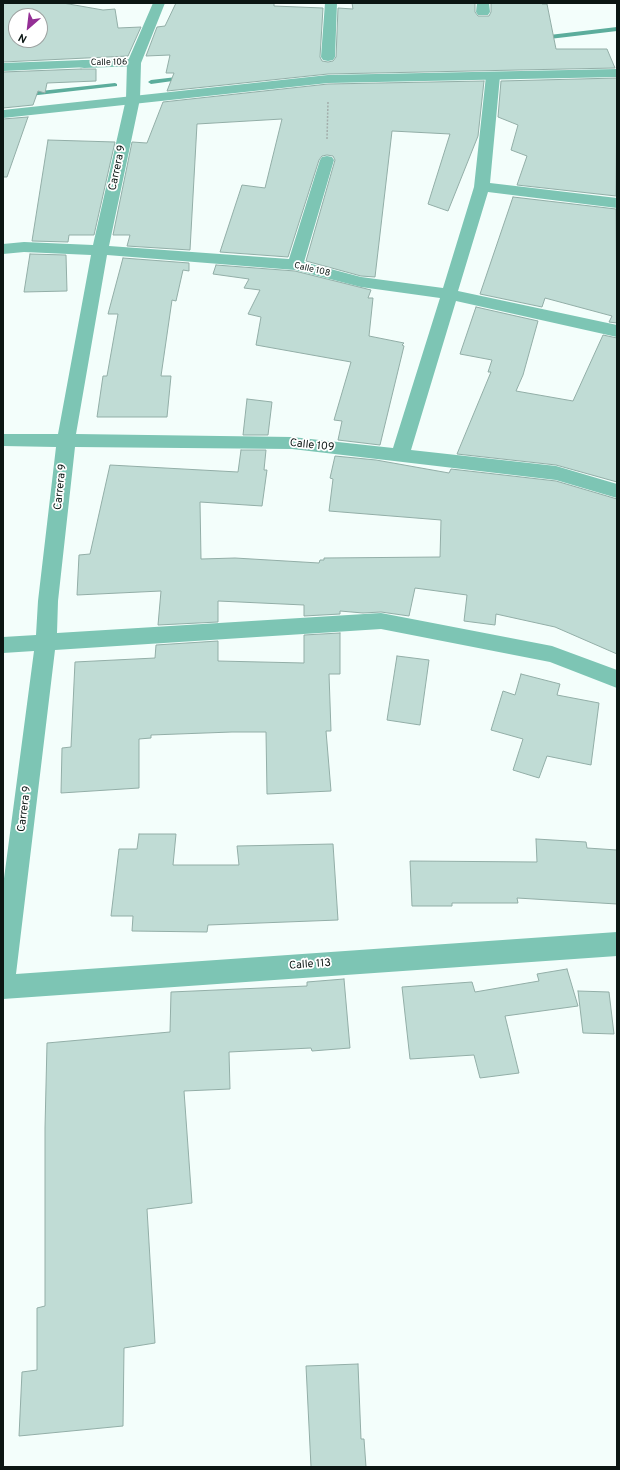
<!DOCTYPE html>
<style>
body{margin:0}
#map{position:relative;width:620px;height:1470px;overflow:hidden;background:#f3fefb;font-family:Overpass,sans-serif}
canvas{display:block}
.frame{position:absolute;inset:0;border:4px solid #0b1613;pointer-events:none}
.north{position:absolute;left:8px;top:8px;width:40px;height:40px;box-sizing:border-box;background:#fff;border:1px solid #9da2a1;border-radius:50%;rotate:208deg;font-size:11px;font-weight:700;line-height:16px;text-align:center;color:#0b1613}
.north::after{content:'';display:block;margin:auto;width:14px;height:18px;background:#942f95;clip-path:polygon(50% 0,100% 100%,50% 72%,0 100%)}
</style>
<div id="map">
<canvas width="620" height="1470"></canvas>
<div class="frame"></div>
<div class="north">N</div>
</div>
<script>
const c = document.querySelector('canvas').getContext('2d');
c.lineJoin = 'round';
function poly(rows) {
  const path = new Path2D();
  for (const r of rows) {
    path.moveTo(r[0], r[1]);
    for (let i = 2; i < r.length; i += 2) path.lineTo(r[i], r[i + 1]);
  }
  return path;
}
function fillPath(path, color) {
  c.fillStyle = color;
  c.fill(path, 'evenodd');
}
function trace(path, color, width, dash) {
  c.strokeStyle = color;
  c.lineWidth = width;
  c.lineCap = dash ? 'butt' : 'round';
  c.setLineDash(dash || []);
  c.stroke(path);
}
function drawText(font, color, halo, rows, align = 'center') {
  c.font = font + ' Overpass,sans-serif';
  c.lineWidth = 3.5;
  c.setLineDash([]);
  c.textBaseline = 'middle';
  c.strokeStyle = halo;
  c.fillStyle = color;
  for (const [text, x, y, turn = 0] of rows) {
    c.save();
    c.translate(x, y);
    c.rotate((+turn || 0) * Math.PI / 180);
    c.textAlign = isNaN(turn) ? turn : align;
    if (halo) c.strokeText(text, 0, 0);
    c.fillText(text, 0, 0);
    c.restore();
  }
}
const stream = poly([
 [617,27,617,31,541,40,538,38,541,36,617,27],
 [185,76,187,77,187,79,151,84,148,82,151,80,185,76],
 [115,83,117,84,117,86,3,99,3,95,115,83]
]);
const building = poly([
 [3,3,63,3,103,10,115,9,118,28,141,27,128,56,3,62,3,3],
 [16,16,40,16,40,40,16,40,16,16],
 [176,3,274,3,274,6,323,8,320,57,322,61,328,62,333,61,336,57,338,8,353,9,352,3,475,3,475,12,478,16,489,16,491,12,491,3,541,3,542,4,547,4,556,49,607,49,615,68,328,74,167,91,174,73,166,73,170,55,146,56,157,27,165,26,176,3],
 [81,69,96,69,96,81,47,83,45,93,38,91,33,105,3,108,3,72,81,69],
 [617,78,616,196,517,185,527,156,511,150,518,125,498,117,501,81,617,78],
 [484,81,478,136,448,211,428,204,450,134,392,131,375,277,361,276,306,261,335,160,333,156,327,155,322,156,319,160,288,257,220,252,242,185,265,188,282,119,197,124,190,250,127,246,130,235,113,235,132,142,147,143,163,102,328,84,484,81],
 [28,117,7,177,3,177,3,119,28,117],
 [48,140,115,142,94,235,69,235,68,242,32,241,48,140],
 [513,197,616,209,617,323,609,322,612,316,545,298,542,307,480,294,513,197],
 [30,254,66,255,67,291,24,292,30,254],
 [123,258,189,263,189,271,183,270,176,301,172,300,161,376,171,376,167,417,97,417,103,376,107,376,118,314,108,314,123,258],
 [216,265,295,271,371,290,368,298,373,298,369,336,404,343,402,345,404,346,380,445,338,440,342,421,334,420,351,362,256,345,261,317,248,314,260,290,244,288,249,279,213,274,216,265],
 [476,307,538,321,523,375,516,391,573,401,603,335,617,338,617,482,556,465,457,454,491,372,488,372,492,360,460,354,476,307],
 [247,399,272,402,268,435,243,435,247,399],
 [241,450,266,450,264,470,267,470,262,506,200,502,201,559,235,558,319,563,320,560,324,560,324,558,440,557,441,520,329,511,333,479,330,478,335,456,376,460,449,473,451,469,556,481,617,499,617,654,555,627,496,614,495,625,464,621,467,595,415,588,409,616,381,612,363,613,340,611,340,614,304,616,304,605,218,601,218,622,158,625,161,591,77,595,79,555,90,554,110,465,238,472,241,450],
 [340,633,340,674,329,674,331,731,326,731,331,791,267,794,266,732,232,732,151,735,151,738,139,739,139,788,61,793,62,748,71,747,75,662,155,658,156,645,218,641,218,661,304,663,304,635,340,633],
 [397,656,429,660,420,725,387,720,397,656],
 [521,674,560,684,557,695,599,703,591,765,547,756,539,778,513,770,523,739,491,730,503,691,515,695,521,674],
 [139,834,176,834,173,865,239,865,237,846,333,844,338,920,208,925,207,932,132,931,133,916,111,916,119,849,137,849,139,834],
 [536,839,586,842,587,848,617,850,617,904,517,898,518,903,452,903,452,906,412,906,410,861,537,862,536,839],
 [567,969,578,1006,505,1016,519,1073,480,1078,474,1055,410,1059,402,987,472,982,475,992,539,981,537,974,567,969],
 [344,979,350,1048,312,1051,311,1048,229,1052,230,1089,184,1091,192,1203,147,1209,155,1343,124,1348,123,1426,19,1436,22,1372,37,1370,37,1308,45,1306,45,1128,47,1043,170,1032,171,992,307,986,307,982,344,979],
 [578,991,609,992,614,1034,583,1033,578,991],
 [358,1364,361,1439,364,1439,366,1467,311,1467,306,1366,358,1364]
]);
const path = poly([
 [327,139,328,102]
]);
const pedestrian = poly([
 [134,59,139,60,141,63,139,66,84,68,79,67,77,64,79,61,84,60,134,59],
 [617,69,617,77,328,83,3,118,3,110,328,75,617,69]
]);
const minor = poly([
 [153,3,165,3,141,63,140,99,109,246,289,259,320,160,322,157,327,156,332,157,334,160,304,262,361,277,443,288,474,187,486,76,488,73,493,72,498,73,500,76,490,183,617,198,617,208,488,192,458,291,617,325,617,337,456,301,411,450,556,466,617,484,617,498,556,480,292,449,75,447,58,601,57,633,381,613,552,646,617,670,617,688,550,662,381,629,55,650,16,974,617,932,617,956,3,999,3,886,34,651,3,653,3,637,36,635,38,601,56,447,3,446,3,434,58,434,91,255,24,252,3,254,3,244,24,242,93,245,126,99,127,63,153,3],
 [107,255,295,270,361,287,440,298,393,448,292,437,76,434,107,255],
 [325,3,337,3,335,57,333,60,328,61,323,60,321,57,325,3],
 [477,3,489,3,490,12,488,15,478,15,476,12,477,3],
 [84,60,89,61,91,64,89,67,3,71,3,63,84,60]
]);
const farStreetnames = [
 ["Calle 106",109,63,-1],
 ["Calle 108",312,270,13]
];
const streetNames = [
 ["Carrera 9",118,168,-78],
 ["Calle 109",312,446,6],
 ["Carrera 9",61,487,-84],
 ["Carrera 9",25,809,-83],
 ["Calle 113",310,965,-4]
];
fillPath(stream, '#5cad9c');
fillPath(building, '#c0dcd5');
trace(building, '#92aea7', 1);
trace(path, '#a3aeab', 1.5, [2, 1.5]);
fillPath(pedestrian, '#7dc5b4');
fillPath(minor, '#7dc5b4');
drawText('9px', '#0b1613', '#fff', farStreetnames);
drawText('11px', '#0b1613', '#fff', streetNames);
</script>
